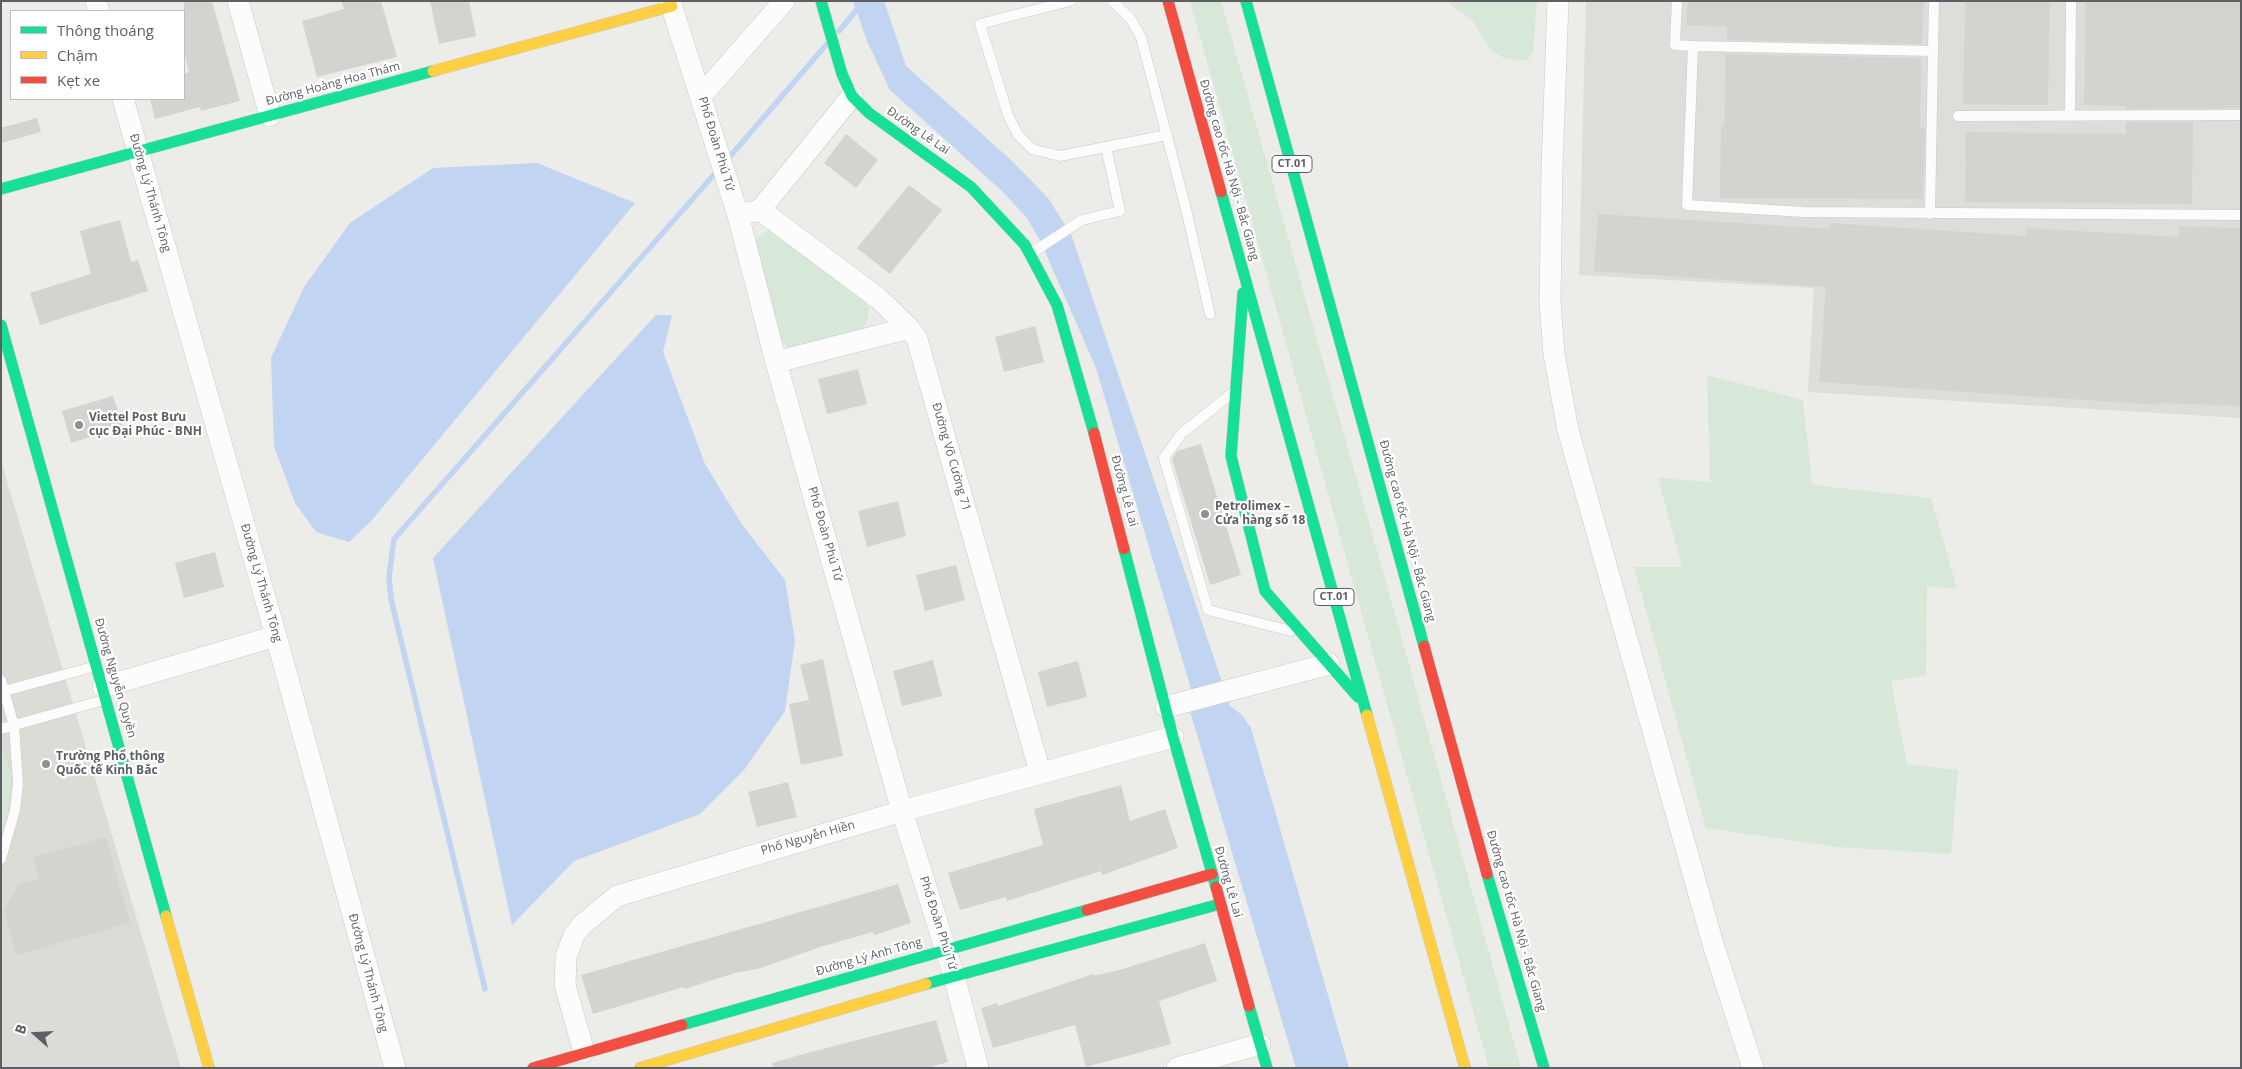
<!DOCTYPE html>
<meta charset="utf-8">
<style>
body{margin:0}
#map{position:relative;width:2242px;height:1069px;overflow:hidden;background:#ecece8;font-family:"Open Sans",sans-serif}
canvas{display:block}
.frame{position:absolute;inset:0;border:2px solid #5d5f64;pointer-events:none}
.legend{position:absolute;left:10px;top:10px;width:175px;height:90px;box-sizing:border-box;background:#fff;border:1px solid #bebfc1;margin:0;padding:6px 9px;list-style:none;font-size:15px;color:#5d5f64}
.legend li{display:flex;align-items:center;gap:10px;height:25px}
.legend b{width:25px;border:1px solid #bebfc1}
.north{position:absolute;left:10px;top:1009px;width:50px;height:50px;-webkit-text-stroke:4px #fff;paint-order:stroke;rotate:289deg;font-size:14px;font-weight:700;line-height:20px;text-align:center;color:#5d5f64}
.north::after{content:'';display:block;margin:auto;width:18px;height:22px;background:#5d5f64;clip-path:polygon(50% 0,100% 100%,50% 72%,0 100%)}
</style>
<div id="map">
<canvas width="2242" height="1069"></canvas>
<div class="frame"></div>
<ul class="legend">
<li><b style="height:6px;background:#16e098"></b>Thông thoáng</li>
<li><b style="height:6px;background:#ffcf43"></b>Chậm</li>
<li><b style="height:6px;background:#f24e42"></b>Kẹt xe</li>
</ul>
<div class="north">B</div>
</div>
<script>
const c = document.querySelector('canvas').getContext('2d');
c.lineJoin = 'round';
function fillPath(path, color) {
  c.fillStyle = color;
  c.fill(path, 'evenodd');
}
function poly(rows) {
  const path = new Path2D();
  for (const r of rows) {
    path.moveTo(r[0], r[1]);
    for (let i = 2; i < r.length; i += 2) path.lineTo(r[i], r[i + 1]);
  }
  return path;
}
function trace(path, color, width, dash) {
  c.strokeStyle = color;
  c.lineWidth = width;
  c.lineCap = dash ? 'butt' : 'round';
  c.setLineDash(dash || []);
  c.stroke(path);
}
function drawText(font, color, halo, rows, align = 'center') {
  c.font = font + ' "Open Sans",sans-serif';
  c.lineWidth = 4.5;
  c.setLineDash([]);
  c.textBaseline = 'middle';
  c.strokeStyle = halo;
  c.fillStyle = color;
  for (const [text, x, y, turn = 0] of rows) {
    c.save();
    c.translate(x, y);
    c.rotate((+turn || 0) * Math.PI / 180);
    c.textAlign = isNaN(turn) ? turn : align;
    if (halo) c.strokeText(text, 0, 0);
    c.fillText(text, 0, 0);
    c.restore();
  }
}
const industrial = poly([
 [1586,1,2241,1,2241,418,1808,392,1814,288,1579,275]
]);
const education = poly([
 [1,461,181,1068,1,1068]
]);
const green = poly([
 [1190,1,1221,1,1400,632,1521,1068,1489,1068],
 [1446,1,1537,1,1533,52,1528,59,1517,61,1504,58,1491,50,1472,20],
 [768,230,773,231,863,299,869,308,868,317,865,325,857,334,789,349,782,341,755,245,757,238],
 [1707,375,1803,400,1812,485,1931,498,1957,589,1927,586,1926,675,1891,681,1907,764,1958,770,1951,854,1837,847,1706,828,1634,567,1682,567,1658,478,1710,482],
 [1,745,11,774,8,810,1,838]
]);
const water = poly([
 [853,1,884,1,906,66,1012,161,1048,198,1071,234,1230,706,1242,715,1251,728,1349,1068,1296,1068,1190,711,1191,689,1096,368,1040,240,1026,217,1003,192,890,90,867,41],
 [537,163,635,203,372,520,349,542,316,532,295,503,274,446,271,358,304,287,350,223,433,168],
 [656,315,672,315,663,352,705,464,741,523,785,580,795,641,785,711,744,770,700,814,574,861,512,925,433,558]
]);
const stream = poly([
 [839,31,864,1],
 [726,161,826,45],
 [485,989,391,599,389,577,394,539,718,170]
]);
const building = poly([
 [184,1,212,1,240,101,201,111,200,107,155,119,150,99,184,99,184,74,189,72,184,52],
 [341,1,381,1,397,57,317,77,302,21,344,9],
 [430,1,469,1,476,36,439,44],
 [1688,1,1924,1,1922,44,1727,40,1727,27,1686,25],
 [1965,1,2050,1,2048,105,1963,104],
 [2085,1,2241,1,2241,108,2126,109,2126,106,2084,105],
 [1726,54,1921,58,1920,128,1925,128,1923,199,1720,198,1721,126,1724,126],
 [37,118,41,132,1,143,1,128],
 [2126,122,2193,122,2192,204,1965,202,1966,132,2126,134],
 [846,134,878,160,856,188,824,163],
 [909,185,942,210,890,274,857,248],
 [1598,214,1830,229,1830,223,2026,236,2027,228,2179,237,2179,226,2241,228,2241,406,2159,403,2159,405,1819,382,1826,287,1594,271],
 [120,220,131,262,138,260,148,291,40,325,30,293,91,274,80,231],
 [1035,326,1044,362,1004,372,995,337],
 [858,369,867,404,827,414,818,379],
 [113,396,123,427,71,443,62,411],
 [1201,444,1241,575,1210,585,1172,459,1177,451],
 [898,501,906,536,867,547,858,511],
 [215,552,224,587,184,598,175,563],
 [956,565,965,600,925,611,916,575],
 [823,659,843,756,801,765,789,704,809,700,800,665],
 [933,660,942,696,902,706,893,671],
 [1078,661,1087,697,1047,707,1038,672],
 [788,782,797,817,757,827,748,792],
 [1121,785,1130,821,1165,809,1178,848,1102,875,1101,871,1007,901,1006,897,960,910,948,873,1043,845,1034,809],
 [106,837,130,923,16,955,4,910,19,884,39,878,33,857],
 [898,884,911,923,874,935,873,932,820,947,761,968,735,973,685,989,684,987,593,1014,581,975],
 [1205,943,1217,981,1159,1001,1171,1044,1086,1067,1075,1025,993,1048,981,1008,997,1003,998,1006,1093,974,1093,976,1123,969],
 [936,1020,948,1062,927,1068,773,1068,772,1063,803,1054]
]);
const lane = poly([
 [1070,1,980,24,1008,115,1018,135,1032,149,1060,156,1167,135],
 [1112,1,1130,18,1141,37,1186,209,1210,314],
 [1677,1,1675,45,1693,46,1687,205,1804,212,2241,215],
 [1693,46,1933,51,1934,1],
 [2070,115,2071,1],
 [1958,116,2241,115],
 [1930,214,1933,51],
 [1030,254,1082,220,1120,211,1106,147],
 [1231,394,1181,434,1164,458,1208,610,1291,631],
 [1,680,14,726,18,782,15,810,1,859],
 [1,692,96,666],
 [1,729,104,700]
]);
const street = poly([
 [96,1,99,11],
 [238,1,270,116],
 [670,1,738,215,776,362,902,811,954,976,978,1068],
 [1558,1,1552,169,1550,302,1554,354,1568,430,1713,944,1753,1068],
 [702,95,784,1],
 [123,99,276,636,395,1068],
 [760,210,878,298,909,328,917,339,1040,772],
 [747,213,760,210,852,96],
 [776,362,909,328],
 [103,687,276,636],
 [1166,707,1329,664],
 [584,1052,565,985,566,957,574,935,582,925,617,896,902,811,1173,737],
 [1177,1068,1260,1044]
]);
const fast = poly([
 [821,1,842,74,852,96,869,113,971,187,1025,245,1057,305,1094,433],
 [1246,1,1424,646],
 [1,189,433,71],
 [1221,192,1367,715],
 [1243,293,1231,456,1265,591,1358,697],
 [1,325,166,916],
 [1124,549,1173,737,1216,887],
 [1487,874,1544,1068],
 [926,984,1220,904],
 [1249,1006,1267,1068],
 [682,1025,1087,910]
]);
const slow = poly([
 [433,71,672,6],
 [1367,715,1465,1068],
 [166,916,209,1068],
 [640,1068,926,984]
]);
const jam = poly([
 [1168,1,1221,192],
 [1094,433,1124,549],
 [1424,646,1487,874],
 [1216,887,1249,1006],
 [1087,910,1212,874],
 [533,1068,682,1025]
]);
const markers = [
 [79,425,5,"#8f9092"],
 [1205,514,5,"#8f9092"],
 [46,764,5,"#8f9092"]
];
const shields = [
 [1292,164,40],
 [1334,597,40]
];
const shieldNames = [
 ["CT.01",1292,164],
 ["CT.01",1334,597]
];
const streetNames = [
 ["Đường Hoàng Hoa Thám",333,84,-15],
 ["Đường Lê Lai",918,131,35],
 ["Phố Đoàn Phú Tứ",716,144,73],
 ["Đường cao tốc Hà Nội - Bắc Giang",1229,170,74],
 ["Đường Lý Thánh Tông",150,193,74],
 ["Đường Võ Cường 71",951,457,74],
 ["Đường Lê Lai",1124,491,75],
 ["Đường cao tốc Hà Nội - Bắc Giang",1407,531,75],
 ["Phố Đoàn Phú Tứ",825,534,74],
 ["Đường Lý Thánh Tông",261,583,74],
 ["Đường Nguyễn Quyền",115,678,74],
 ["Phố Nguyễn Hiền",808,838,-16],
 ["Đường Lê Lai",1228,882,74],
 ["Đường cao tốc Hà Nội - Bắc Giang",1516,921,74],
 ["Phố Đoàn Phú Tứ",938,923,72],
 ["Đường Lý Anh Tông",869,957,-16],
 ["Đường Lý Thánh Tông",368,973,75]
];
const poiNames = [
 ["Viettel Post Bưu",89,418],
 ["cục Đại Phúc - BNH",89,432],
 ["Petrolimex –",1215,507],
 ["Cửa hàng số 18",1215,521],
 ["Trường Phổ thông",56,757],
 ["Quốc tế Kinh Bắc",56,771]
];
fillPath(industrial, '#ddddd9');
fillPath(education, '#dcdcd6');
fillPath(green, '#d7e7d8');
fillPath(water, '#c1d4f1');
trace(stream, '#c1d4f1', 5.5);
fillPath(building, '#d3d3d0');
trace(lane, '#c9c9ca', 11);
trace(street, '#c9c9ca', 22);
trace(fast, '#c8c9c8', 12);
trace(slow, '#c8c9c8', 12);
trace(jam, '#c8c9c8', 12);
trace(lane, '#fcfcfc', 10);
trace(street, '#fcfcfc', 21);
trace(fast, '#16e098', 11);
trace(slow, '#ffcf43', 11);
trace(jam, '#f24e42', 11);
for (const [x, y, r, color] of markers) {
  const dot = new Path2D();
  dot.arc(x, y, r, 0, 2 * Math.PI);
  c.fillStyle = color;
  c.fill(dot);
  trace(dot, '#fff', 2);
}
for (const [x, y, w] of shields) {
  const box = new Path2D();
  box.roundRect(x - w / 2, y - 8.5, w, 17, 4);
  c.fillStyle = '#fff';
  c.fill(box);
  trace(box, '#5d5f64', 1);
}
drawText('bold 11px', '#5d5f64', null, shieldNames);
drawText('12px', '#5d5f64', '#fff', streetNames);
drawText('bold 12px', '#5d5f64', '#fff', poiNames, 'left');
</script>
